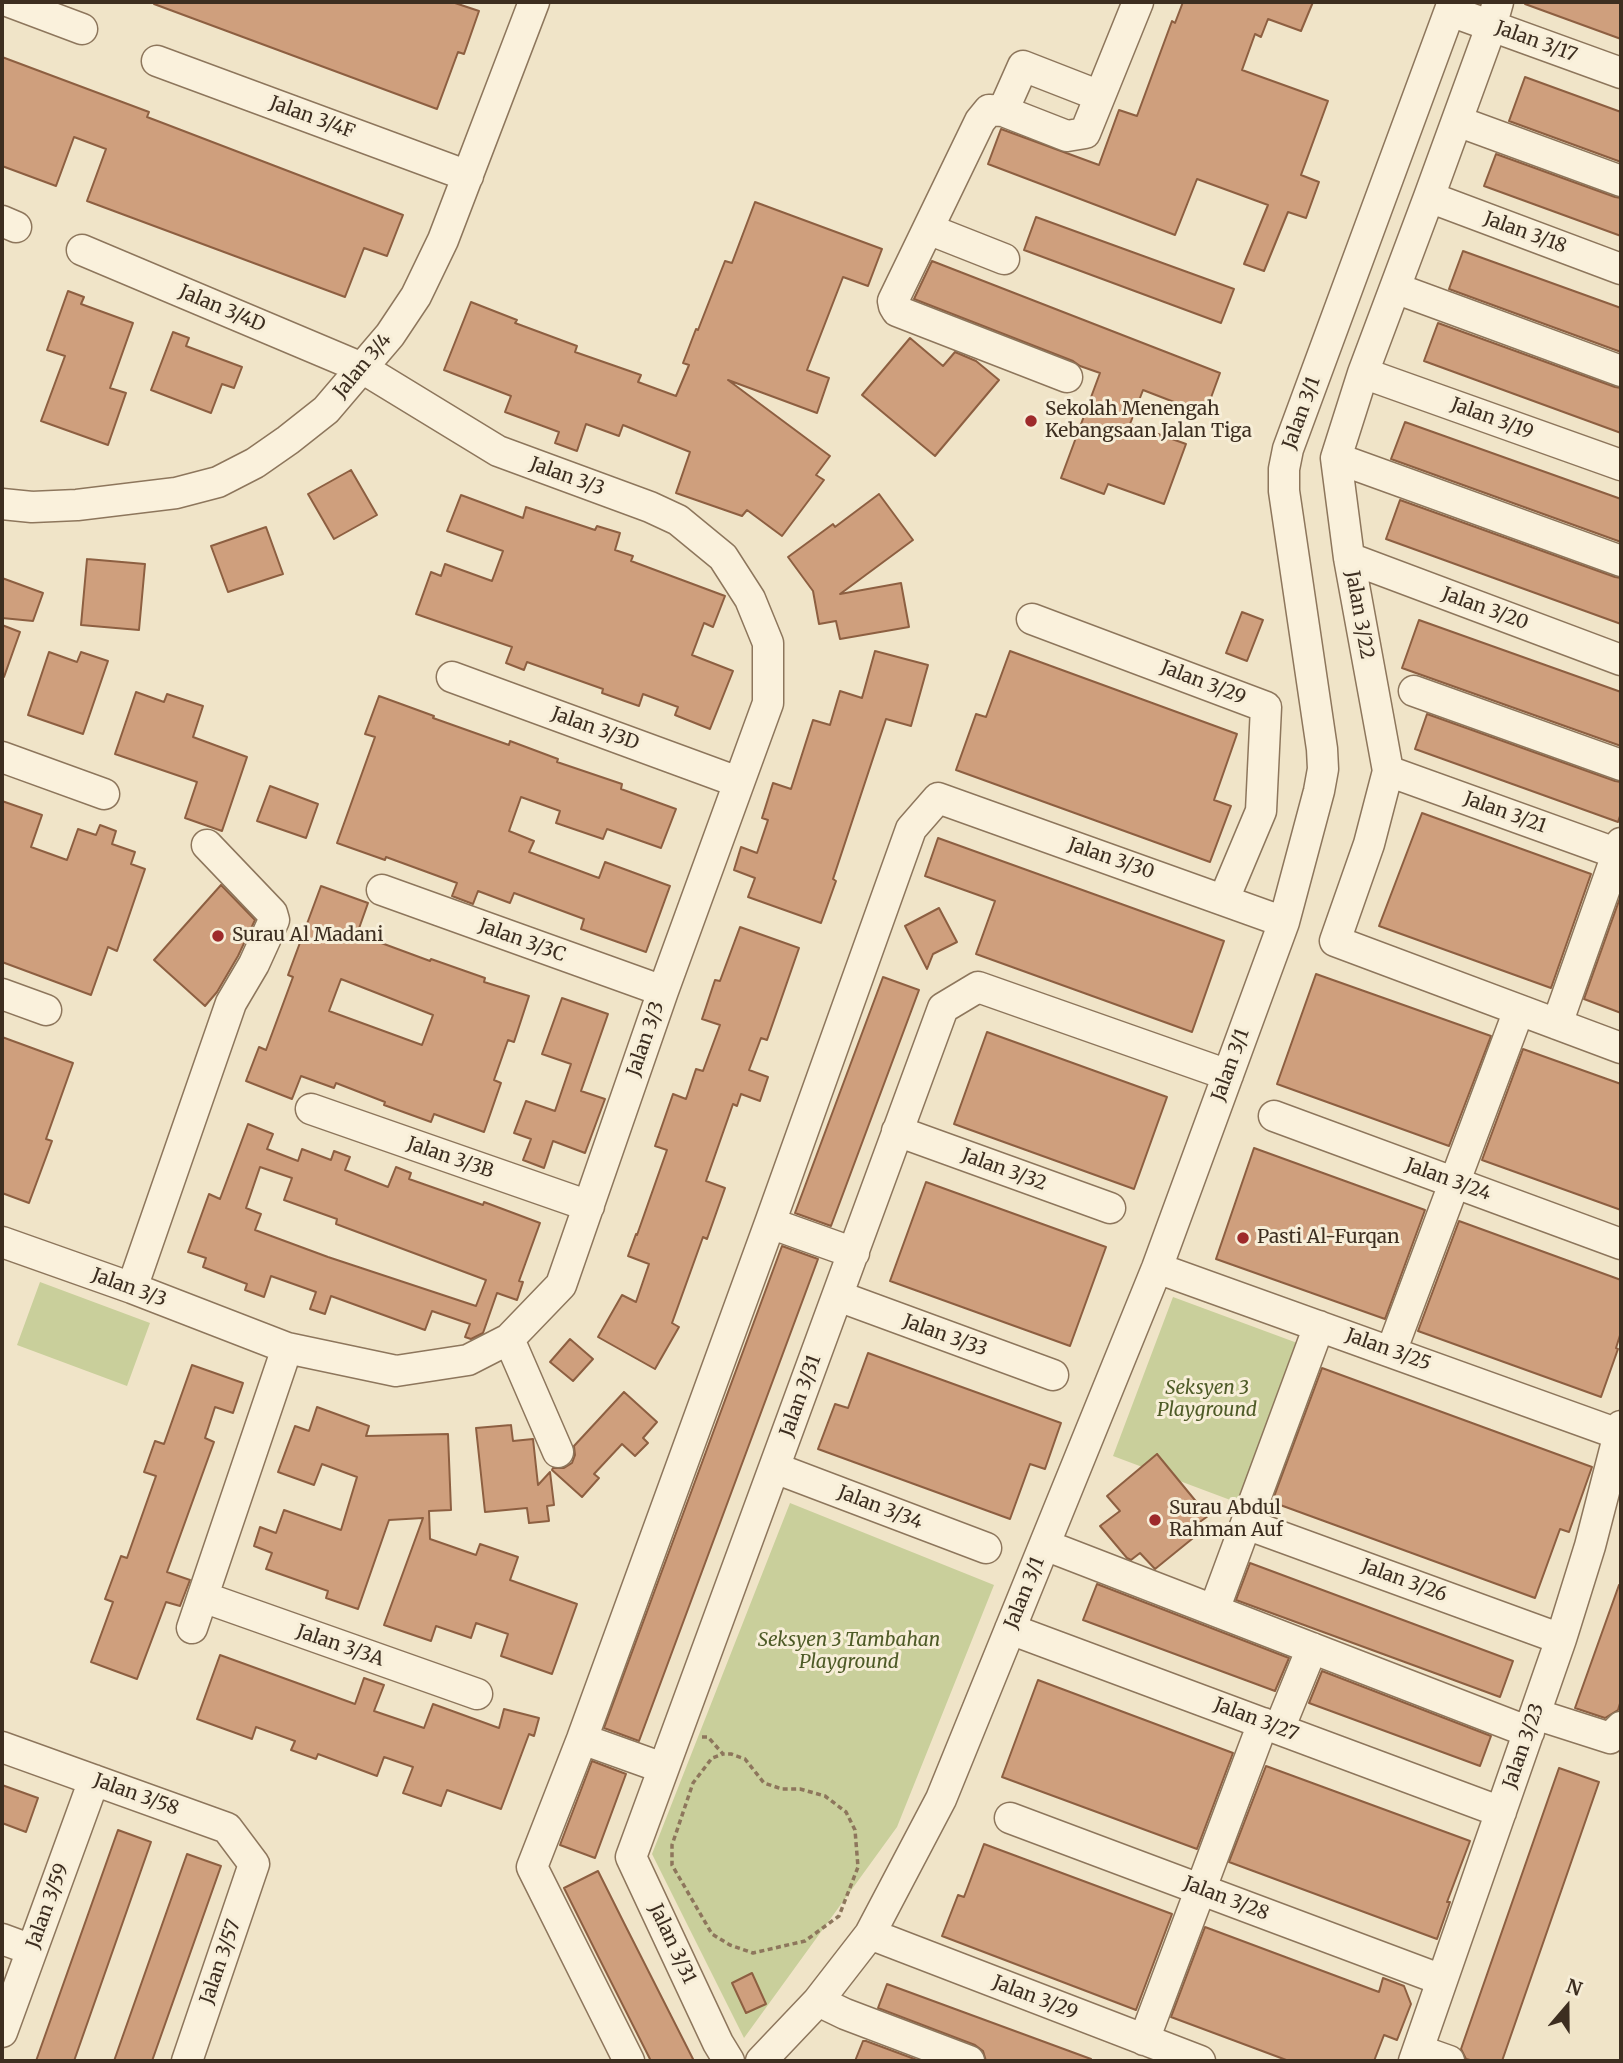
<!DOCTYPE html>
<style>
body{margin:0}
#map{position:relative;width:1623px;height:2063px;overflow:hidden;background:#f0e4c8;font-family:Merriweather,serif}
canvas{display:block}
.frame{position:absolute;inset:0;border:4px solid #3d2e20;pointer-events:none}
.north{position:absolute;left:1532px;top:1972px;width:70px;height:70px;-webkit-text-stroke:5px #f7eed8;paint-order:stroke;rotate:20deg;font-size:19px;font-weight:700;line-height:28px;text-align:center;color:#3d2e20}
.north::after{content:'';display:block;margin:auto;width:24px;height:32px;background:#3d2e20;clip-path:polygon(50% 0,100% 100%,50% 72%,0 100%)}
</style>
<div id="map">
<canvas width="1623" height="2063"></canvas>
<div class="frame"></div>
<div class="north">N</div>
</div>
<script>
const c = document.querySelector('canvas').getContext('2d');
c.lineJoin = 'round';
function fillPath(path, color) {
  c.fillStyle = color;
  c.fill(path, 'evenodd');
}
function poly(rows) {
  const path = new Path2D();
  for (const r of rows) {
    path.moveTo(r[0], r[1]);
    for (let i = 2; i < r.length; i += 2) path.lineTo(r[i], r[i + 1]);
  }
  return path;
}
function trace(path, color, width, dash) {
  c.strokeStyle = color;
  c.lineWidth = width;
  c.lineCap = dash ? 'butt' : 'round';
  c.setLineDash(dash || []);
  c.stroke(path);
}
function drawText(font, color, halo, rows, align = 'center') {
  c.font = font + ' Merriweather,serif';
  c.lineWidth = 6;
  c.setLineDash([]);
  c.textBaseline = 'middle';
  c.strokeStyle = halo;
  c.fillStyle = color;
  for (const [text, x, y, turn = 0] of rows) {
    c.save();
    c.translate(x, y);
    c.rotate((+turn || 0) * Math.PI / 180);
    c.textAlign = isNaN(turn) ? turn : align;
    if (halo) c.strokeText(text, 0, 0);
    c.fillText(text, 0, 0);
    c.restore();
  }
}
const green = poly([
 [40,1282,150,1323,127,1386,17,1345],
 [1173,1297,1300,1344,1241,1504,1113,1456],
 [790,1503,994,1585,897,1827,744,2038,652,1854]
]);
const building = poly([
 [154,2,452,2,479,11,464,54,458,52,437,109,154,4,154,2],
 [1183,2,1313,2,1301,31,1268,19,1261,37,1255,34,1242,70,1328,101,1301,175,1319,182,1306,218,1288,212,1264,271,1244,264,1268,205,1197,179,1175,235,988,164,1001,129,1099,165,1119,110,1137,116,1172,21,1175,23,1183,2],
 [1525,2,1621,2,1621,39,1525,4,1525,2],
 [2,57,149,112,147,117,168,125,403,215,387,256,364,248,345,297,87,201,106,149,74,137,56,186,2,166,2,57],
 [1525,77,1621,112,1621,162,1509,121,1525,77],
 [1496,154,1615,197,1621,198,1621,236,1484,186,1496,154],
 [755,202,882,249,868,286,843,277,807,370,829,378,817,413,728,380,830,456,816,475,824,480,782,536,747,510,742,516,676,493,690,452,623,425,619,436,586,424,577,451,555,443,559,432,505,412,511,396,444,370,471,302,517,320,515,323,577,346,575,352,641,375,638,382,676,396,689,365,683,363,696,329,698,330,725,261,732,263,755,202],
 [1036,217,1234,289,1221,323,1024,250,1036,217],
 [1463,251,1621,308,1621,352,1449,289,1463,251],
 [932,261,1220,373,1205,414,1143,390,1130,424,1186,444,1164,504,1108,484,1104,494,1061,478,1100,373,1080,366,1073,361,914,299,932,261],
 [68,291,84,297,81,304,133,323,110,388,126,393,108,445,41,421,65,356,47,350,68,291],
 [1438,323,1615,387,1621,388,1621,433,1424,361,1438,323],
 [173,332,189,338,186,346,242,367,234,388,222,384,211,413,151,390,173,332],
 [910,338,943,366,955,352,976,361,999,380,935,456,862,395,910,338],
 [1405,422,1621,499,1621,542,1391,459,1405,422],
 [351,470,377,515,334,539,308,494,351,470],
 [879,494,913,540,840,594,901,583,909,627,840,639,836,621,819,624,813,591,788,557,833,524,835,527,879,494],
 [461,495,523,518,526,507,595,530,597,526,620,533,615,550,633,556,631,561,725,596,713,627,704,623,692,655,733,671,710,729,675,715,678,707,643,694,639,706,602,693,603,689,527,662,524,670,506,663,512,647,416,614,431,572,441,576,445,564,492,581,503,551,447,531,461,495],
 [1400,500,1615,577,1621,578,1621,624,1386,539,1400,500],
 [266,527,283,574,228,592,211,546,266,527],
 [87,559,145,564,139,630,81,625,87,559],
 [2,578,43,593,33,621,2,618,2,578],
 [1242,612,1263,620,1247,661,1226,653,1242,612],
 [1419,620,1621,692,1621,746,1402,668,1419,620],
 [2,625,20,632,4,677,2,677,2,625],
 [875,651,928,665,911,726,886,719,833,879,836,881,821,923,748,897,755,878,734,870,741,847,757,853,768,820,762,818,773,783,791,789,813,720,830,725,840,691,862,698,875,651],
 [1010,651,1237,734,1214,800,1231,806,1210,862,956,770,976,714,986,717,1010,651],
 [49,652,77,662,81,652,108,661,83,734,28,715,49,652],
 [136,692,164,702,167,694,203,706,193,737,247,757,222,831,185,818,197,782,115,754,136,692],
 [379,696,434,716,433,718,509,745,510,741,558,759,557,762,622,784,621,789,676,809,661,848,607,829,603,839,556,823,560,811,521,797,509,831,534,841,529,852,599,878,605,862,670,886,646,952,581,929,584,919,514,893,510,903,478,891,473,904,452,896,457,883,386,857,385,860,337,843,375,737,365,734,379,696],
 [1427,714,1615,781,1621,782,1621,813,1618,822,1415,749,1427,714],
 [270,786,318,804,306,838,257,821,270,786],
 [2,801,42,815,31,847,67,860,78,829,96,835,100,825,116,831,112,844,135,852,131,864,145,869,117,951,108,947,91,995,2,962,2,801],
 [1422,813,1591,874,1551,988,1379,926,1422,813],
 [938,838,1224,941,1192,1032,976,954,995,901,925,876,938,838],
 [221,885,255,920,238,956,217,992,205,1006,154,960,221,885],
 [321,886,368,903,357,934,430,961,431,959,485,978,484,982,529,996,514,1042,508,1040,494,1080,501,1083,484,1132,434,1114,431,1122,384,1105,385,1102,336,1083,334,1088,301,1076,292,1099,246,1081,259,1047,266,1050,293,977,288,975,321,886],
 [341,979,433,1015,422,1045,329,1011,341,979],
 [1621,895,1621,1013,1584,999,1621,895],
 [939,908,957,942,933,954,927,969,905,926,939,908],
 [740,927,799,948,767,1040,761,1038,749,1070,768,1077,760,1101,741,1094,737,1106,733,1104,706,1181,725,1188,707,1239,703,1237,672,1323,679,1327,655,1369,598,1337,622,1295,636,1302,649,1264,628,1256,636,1234,637,1235,667,1150,655,1146,673,1094,686,1099,696,1069,703,1071,720,1025,702,1019,715,980,720,981,740,927],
 [1316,974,1491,1036,1449,1146,1277,1084,1316,974],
 [883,977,919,990,831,1226,795,1213,883,977],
 [562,998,608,1014,581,1091,605,1099,585,1153,553,1141,544,1168,523,1160,531,1139,514,1133,526,1101,555,1111,571,1064,542,1054,562,998],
 [987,1032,1167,1097,1134,1189,954,1124,987,1032],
 [2,1037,73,1063,46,1139,52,1141,29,1203,2,1193,2,1037],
 [1523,1049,1621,1084,1621,1210,1482,1160,1523,1049],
 [248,1124,273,1134,267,1149,298,1161,302,1149,331,1160,334,1151,350,1157,345,1170,388,1187,396,1167,411,1173,409,1179,483,1205,484,1202,540,1223,519,1281,523,1282,517,1300,497,1293,483,1333,471,1339,465,1337,470,1324,432,1311,425,1330,331,1296,325,1314,310,1309,316,1292,271,1276,264,1297,245,1290,247,1284,203,1267,206,1258,188,1252,209,1194,220,1199,248,1124],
 [260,1167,292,1178,284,1200,337,1219,336,1224,486,1280,476,1306,328,1257,255,1230,261,1214,246,1208,260,1167],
 [1254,1148,1425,1210,1385,1319,1216,1259,1254,1148],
 [926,1182,1106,1247,1070,1346,890,1281,926,1182],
 [1459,1221,1621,1280,1621,1332,1616,1348,1618,1349,1601,1397,1418,1331,1459,1221],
 [782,1246,818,1259,639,1741,604,1728,782,1246],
 [570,1339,593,1359,573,1381,550,1362,570,1339],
 [868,1353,1061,1423,1045,1469,1030,1464,1010,1519,818,1449,835,1404,848,1408,868,1353],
 [192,1365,243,1383,233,1413,215,1407,205,1438,214,1442,167,1572,190,1580,180,1606,166,1602,137,1679,91,1662,113,1602,105,1599,121,1556,127,1558,156,1476,144,1472,155,1441,164,1444,192,1365],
 [1322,1368,1592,1467,1569,1532,1560,1529,1535,1598,1272,1502,1322,1368],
 [624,1392,657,1422,643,1438,648,1443,635,1456,622,1444,594,1474,599,1478,582,1497,552,1470,553,1468,564,1468,572,1463,575,1455,574,1446,624,1392],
 [317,1407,369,1426,366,1436,448,1434,451,1510,429,1511,430,1539,476,1555,480,1544,518,1557,510,1580,577,1604,552,1674,501,1656,508,1634,476,1623,471,1638,436,1626,431,1641,384,1625,423,1518,389,1520,358,1609,326,1598,328,1591,266,1569,272,1553,254,1546,260,1527,276,1533,284,1510,341,1530,357,1477,322,1464,314,1485,278,1472,295,1426,309,1431,317,1407],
 [511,1425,513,1441,533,1439,538,1485,550,1472,554,1505,547,1506,549,1521,529,1523,527,1508,485,1512,476,1428,511,1425],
 [1157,1454,1208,1516,1197,1524,1203,1530,1155,1569,1140,1553,1131,1560,1127,1558,1100,1526,1120,1511,1107,1496,1157,1454],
 [1250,1563,1513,1661,1500,1697,1236,1600,1250,1563],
 [1097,1584,1289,1658,1275,1691,1083,1620,1097,1584],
 [1619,1585,1621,1586,1621,1700,1618,1710,1605,1718,1575,1708,1619,1585],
 [220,1655,355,1704,364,1678,384,1685,374,1711,424,1728,433,1704,499,1728,504,1709,539,1718,534,1736,529,1734,501,1809,447,1790,441,1806,403,1793,413,1767,384,1757,377,1776,318,1754,316,1759,291,1750,295,1741,256,1727,252,1739,197,1719,220,1655],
 [1322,1671,1491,1736,1480,1766,1309,1703,1322,1671],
 [1038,1680,1233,1753,1197,1849,1002,1777,1038,1680],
 [592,1761,626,1774,595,1858,560,1845,592,1761],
 [1266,1766,1470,1841,1447,1902,1450,1902,1437,1939,1229,1862,1266,1766],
 [1559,1768,1599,1782,1502,2061,1474,2061,1466,2059,1461,2049,1559,1768],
 [2,1785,38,1798,26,1832,2,1823,2,1785],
 [118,1830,151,1842,74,2061,36,2061,118,1830],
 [984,1844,1172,1914,1136,2010,942,1936,958,1895,964,1897,984,1844],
 [187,1854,221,1866,152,2061,114,2061,187,1854],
 [598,1871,624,1923,694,2061,651,2061,598,1956,564,1888,598,1871],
 [1205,1927,1379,1992,1383,1978,1404,1986,1411,2004,1397,2040,1384,2035,1374,2061,1289,2061,1171,2017,1205,1927],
 [752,1973,766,2004,746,2013,732,1983,752,1973],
 [887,1984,1091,2059,1091,2061,986,2061,983,2051,975,2045,878,2008,887,1984],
 [863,2041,866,2041,920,2061,855,2061,863,2041]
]);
const path = poly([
 [702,1737,708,1737,723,1754,712,1758,693,1783,672,1845,672,1865,712,1934,730,1945,753,1953,805,1941,839,1916,858,1867,855,1830,846,1812,825,1796,800,1789,782,1789,764,1783,745,1759,731,1754,723,1754]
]);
const minor = poly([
 [10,2,82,29],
 [1498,2,1491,27,1429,197,1363,373,1336,458,1349,558,1388,771,1369,844,1335,941,1621,1048],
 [1450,11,1621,73],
 [157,61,468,176],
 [1003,111,1023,66,1100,96],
 [1457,121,1621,181],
 [1429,197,1621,269],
 [2,221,16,227],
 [928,229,1004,259],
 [1395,288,1621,371],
 [1363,373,1621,465],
 [1067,377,897,311,894,306,893,301,980,121,989,110,1003,111,1067,136,1085,133,1138,2],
 [1336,458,1621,561],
 [2,504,32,507,77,505,176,493,218,482,255,463,288,440,326,410,390,335,416,296,443,240,534,2],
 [1349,558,1621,660],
 [1032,619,1266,707,1261,811,1224,899],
 [452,677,738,782],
 [1414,691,1621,765],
 [2,757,104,794],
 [1388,771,1621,855],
 [382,890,663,991],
 [2,994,46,1010],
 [1557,1024,1621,843],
 [311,1109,589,1206],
 [1274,1116,1621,1244],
 [897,1131,1110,1208],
 [770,1223,854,1253],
 [2,1242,132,1288,287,1348,396,1371,468,1360,509,1339,561,1285,663,991,768,703,768,643,750,599,723,557,678,520,650,507,498,451,362,368,82,250],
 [1157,1268,1621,1435],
 [132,1288,231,1003,254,964,274,920,272,913,207,845],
 [838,1296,1053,1375],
 [509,1339,558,1452],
 [1391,1352,1519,1010],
 [775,1468,986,1548],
 [1246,1524,1561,1639],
 [1045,1545,1529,1732],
 [203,1597,477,1694],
 [1214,1610,1319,1326],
 [192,1628,287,1348],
 [1010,1629,1501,1812],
 [1535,1714,1610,1738,1621,1727],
 [1279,1729,1312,1648],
 [582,1739,663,1768],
 [2,1747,227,1828,254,1864,187,2061],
 [1010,1818,1442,1980],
 [870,1934,1200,2061],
 [2,1939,32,1950],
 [818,2001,845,2014,969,2061],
 [2,2032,94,1780],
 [1144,2040,1263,1723],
 [1418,2050,1449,2061],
 [629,2061,532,1867,582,1739,770,1223,911,829,938,798,1284,922],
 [729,2061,718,2043,631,1857,943,1008,978,987,1228,1075],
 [761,2061,818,2001,870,1934,941,1799,1157,1268,1284,922,1319,791,1323,769,1322,749,1284,491,1284,469,1288,449,1453,2],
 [1414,2061,1561,1639,1590,1546,1621,1426]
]);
const markers = [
 [1031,421,7,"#9e2a2b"],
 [218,936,7,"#9e2a2b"],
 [1243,1238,7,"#9e2a2b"],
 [1155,1520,7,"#9e2a2b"]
];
const streetNames = [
 ["Jalan 3/17",1536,42,20],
 ["Jalan 3/4F",312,118,20],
 ["Jalan 3/18",1525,233,20],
 ["Jalan 3/4D",222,309,23],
 ["Jalan 3/4",363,366,-50],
 ["Jalan 3/1",1302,413,-70],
 ["Jalan 3/19",1492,419,20],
 ["Jalan 3/3",567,477,20],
 ["Jalan 3/20",1485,609,20],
 ["Jalan 3/22",1359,615,80],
 ["Jalan 3/29",1203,683,21],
 ["Jalan 3/3D",595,729,20],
 ["Jalan 3/21",1505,813,20],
 ["Jalan 3/30",1111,859,19],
 ["Jalan 3/3C",522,941,20],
 ["Jalan 3/3",646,1039,-71],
 ["Jalan 3/1",1231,1065,-70],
 ["Jalan 3/3B",450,1158,19],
 ["Jalan 3/32",1004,1170,20],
 ["Jalan 3/24",1448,1180,20],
 ["Jalan 3/3",129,1288,20],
 ["Jalan 3/33",945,1336,20],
 ["Jalan 3/25",1388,1350,20],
 ["Jalan 3/31",801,1396,-70],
 ["Jalan 3/34",880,1508,21],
 ["Jalan 3/26",1404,1581,20],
 ["Jalan 3/1",1025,1593,-68],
 ["Jalan 3/3A",340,1646,19],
 ["Jalan 3/27",1256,1720,21],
 ["Jalan 3/23",1524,1746,-71],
 ["Jalan 3/58",136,1795,20],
 ["Jalan 3/28",1226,1899,21],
 ["Jalan 3/59",48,1906,-70],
 ["Jalan 3/31",672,1944,65],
 ["Jalan 3/57",221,1962,-71],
 ["Jalan 3/29",1035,1998,21]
];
const poiNames = [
 ["Sekolah Menengah",1045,410],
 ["Kebangsaan Jalan Tiga",1045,432],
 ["Surau Al Madani",232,936],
 ["Pasti Al-Furqan",1257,1238],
 ["Surau Abdul",1169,1509],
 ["Rahman Auf",1169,1531]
];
const parkNames = [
 ["Seksyen 3",1207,1389],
 ["Playground",1207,1411],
 ["Seksyen 3 Tambahan",849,1641],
 ["Playground",849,1663]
];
fillPath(green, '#c9cf9b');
fillPath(building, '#cf9f7d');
trace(building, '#8d5f41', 2);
trace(minor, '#8d765c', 33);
trace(path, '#8d765c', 3.5, [5, 3.5]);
trace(minor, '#faf1dc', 30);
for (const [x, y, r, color] of markers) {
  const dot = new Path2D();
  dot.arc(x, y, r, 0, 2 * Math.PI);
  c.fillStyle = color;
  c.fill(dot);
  trace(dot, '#f7eed8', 2.5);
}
drawText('19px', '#3d2e20', '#f7eed8', streetNames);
drawText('19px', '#3d2e20', '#f7eed8', poiNames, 'left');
drawText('italic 19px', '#4d5a26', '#f7eed8', parkNames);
</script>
